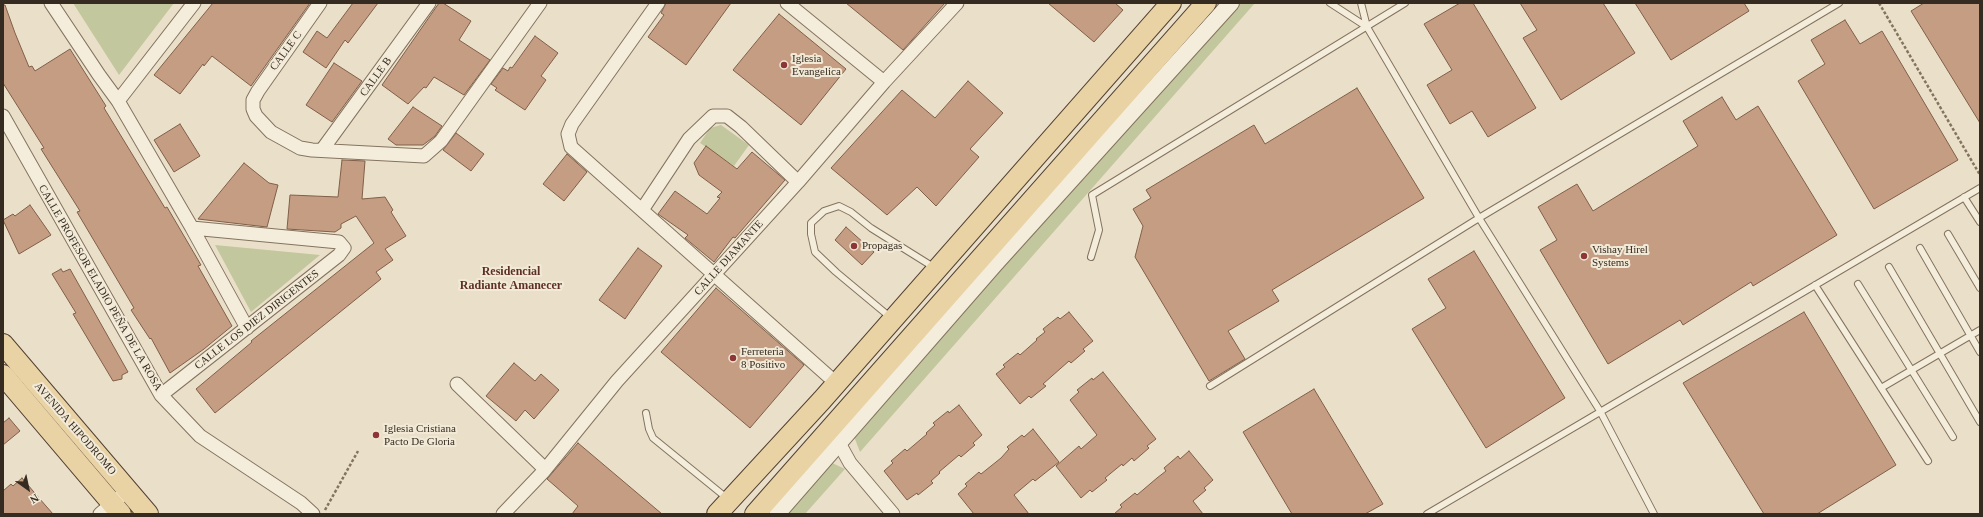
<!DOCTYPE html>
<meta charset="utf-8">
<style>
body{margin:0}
#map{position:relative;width:1983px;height:517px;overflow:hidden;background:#eae0c9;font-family:"Times New Roman",serif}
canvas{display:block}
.frame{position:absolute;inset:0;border:4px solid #362b21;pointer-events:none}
.north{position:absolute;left:8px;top:469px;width:40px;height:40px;-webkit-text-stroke:3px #f2ead7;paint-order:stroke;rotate:147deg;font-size:11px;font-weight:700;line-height:16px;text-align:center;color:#362b21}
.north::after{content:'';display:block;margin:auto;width:14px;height:18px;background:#362b21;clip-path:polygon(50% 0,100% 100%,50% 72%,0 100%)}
</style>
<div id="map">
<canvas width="1983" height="517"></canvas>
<div class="frame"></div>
<div class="north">N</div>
</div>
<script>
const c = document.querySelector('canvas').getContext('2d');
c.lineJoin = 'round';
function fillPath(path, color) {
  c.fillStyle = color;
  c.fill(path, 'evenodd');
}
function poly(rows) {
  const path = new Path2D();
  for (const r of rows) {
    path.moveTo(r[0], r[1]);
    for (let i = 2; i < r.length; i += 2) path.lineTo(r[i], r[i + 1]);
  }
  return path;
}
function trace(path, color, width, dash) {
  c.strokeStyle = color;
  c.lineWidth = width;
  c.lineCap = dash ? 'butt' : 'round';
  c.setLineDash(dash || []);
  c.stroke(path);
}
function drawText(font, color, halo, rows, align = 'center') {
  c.font = font + ' "Times New Roman",serif';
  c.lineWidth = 4;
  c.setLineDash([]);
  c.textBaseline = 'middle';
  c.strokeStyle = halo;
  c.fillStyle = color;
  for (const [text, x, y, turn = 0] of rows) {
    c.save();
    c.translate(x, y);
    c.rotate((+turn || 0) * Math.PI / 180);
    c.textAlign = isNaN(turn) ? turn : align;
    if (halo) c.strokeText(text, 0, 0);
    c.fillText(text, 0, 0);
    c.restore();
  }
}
const green = poly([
 [73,3,174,3,119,75],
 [1208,3,1255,3,860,452,853,434],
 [721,125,749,145,734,166,700,143,710,128],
 [215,245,320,255,251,312],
 [811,453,845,469,805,514,755,514]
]);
const building = poly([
 [213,3,310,3,251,86,212,56,204,66,203,64,180,94,154,75,213,3],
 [353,3,378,3,348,43,345,40,326,68,303,52,317,31,327,38,353,3],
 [439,3,443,3,471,21,459,40,490,60,464,95,434,77,426,88,424,87,408,104,382,85,439,3],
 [666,3,731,3,686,65,648,37,664,15,661,13,666,3],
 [846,3,945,3,903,50,846,3],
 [1048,3,1115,3,1123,10,1094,42,1048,3],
 [1460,3,1473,3,1536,108,1488,137,1472,111,1450,124,1427,85,1452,70,1424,24,1460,3],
 [1520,3,1603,3,1635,53,1561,100,1523,38,1537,30,1520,3],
 [1635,3,1744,3,1749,11,1671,60,1635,3],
 [1924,3,1980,3,1980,123,1911,11,1924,3],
 [3,5,5,5,15,33,29,67,32,66,35,71,70,49,106,106,104,108,165,208,167,207,201,265,198,266,232,326,204,349,170,373,151,338,150,339,131,310,134,308,77,212,80,211,41,149,44,148,3,83,3,5],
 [779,14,846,69,801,125,733,70,779,14],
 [1845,20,1860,44,1882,31,1958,160,1874,209,1798,81,1825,64,1811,40,1845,20],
 [535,36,558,53,541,76,546,80,525,110,495,90,497,88,491,84,503,68,508,71,510,67,512,68,535,36],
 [334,63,362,81,332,122,306,105,334,63],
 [968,81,1003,113,970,149,979,157,936,206,917,187,887,215,831,168,902,90,935,118,968,81],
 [1357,88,1424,198,1272,290,1279,301,1228,331,1245,359,1209,381,1135,257,1143,226,1133,209,1151,198,1146,190,1254,125,1265,144,1357,88],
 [1722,97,1736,120,1758,106,1837,235,1753,286,1751,282,1683,325,1680,320,1608,364,1540,250,1557,240,1538,207,1577,184,1593,211,1698,146,1683,121,1722,97],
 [413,107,442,126,435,136,423,145,396,145,388,139,413,107],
 [180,124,200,156,174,172,154,140,180,124],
 [456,133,484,154,471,171,443,150,456,133],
 [706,146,737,169,752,152,785,180,735,238,733,237,714,262,685,238,688,235,658,214,675,191,707,214,720,198,717,197,722,192,699,175,694,163,706,146],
 [567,154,587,172,564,201,543,184,567,154],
 [342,160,365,161,362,199,385,197,393,210,391,212,406,236,385,249,393,260,376,272,381,279,215,413,196,389,252,342,251,341,374,243,356,216,341,224,341,228,335,232,287,229,290,195,338,197,342,160],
 [244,163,269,183,278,185,267,227,198,219,244,163],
 [30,205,51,235,19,254,3,220,13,214,15,216,30,205],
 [846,227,874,252,862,265,835,240,846,227],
 [638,248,662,266,625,319,599,300,638,248],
 [1474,251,1565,398,1486,448,1412,329,1446,308,1428,279,1474,251],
 [61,269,63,272,70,269,128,372,122,375,122,379,113,381,73,314,76,313,52,274,61,269],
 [716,288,804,365,750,428,661,352,716,288],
 [1069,312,1093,341,1083,349,1085,351,1071,363,1069,361,1052,376,1043,384,1046,386,1031,398,1029,396,1020,404,996,374,1005,367,1003,365,1018,353,1020,355,1037,340,1036,339,1045,332,1043,329,1058,317,1060,319,1069,312],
 [1804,312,1896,465,1817,514,1764,514,1683,383,1804,312],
 [514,363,535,381,541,374,559,390,534,419,525,410,516,421,486,396,514,363],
 [1103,372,1156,439,1147,446,1149,448,1134,461,1132,458,1123,466,1122,464,1105,478,1107,480,1092,492,1090,490,1081,498,1056,466,1079,446,1081,449,1097,435,1070,400,1079,392,1077,390,1092,378,1093,380,1103,372],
 [1314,389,1383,504,1365,514,1292,514,1243,432,1314,389],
 [959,405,982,435,973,443,975,445,961,457,959,455,939,472,940,473,931,481,933,483,918,495,917,493,907,500,884,471,893,463,891,461,905,449,907,451,927,434,926,433,935,425,933,423,948,411,949,413,959,405],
 [9,418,20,431,3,445,3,423,9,418],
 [1033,429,1059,462,1035,481,1033,479,1014,495,1029,514,974,514,958,494,967,486,965,484,979,472,981,474,1001,458,1009,449,1007,447,1022,435,1024,437,1033,429],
 [578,443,662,514,572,514,578,506,547,479,578,443],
 [1189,451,1213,480,1204,488,1206,490,1193,501,1203,514,1114,514,1122,507,1120,505,1135,493,1137,495,1157,478,1166,471,1164,468,1178,456,1180,459,1189,451],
 [22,478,39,498,53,514,3,514,3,491,11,484,13,486,22,478]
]);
const path = poly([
 [1879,3,1980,175],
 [325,510,358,451]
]);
const service = poly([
 [1330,3,1367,27],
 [1361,3,1367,27,1479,218,1600,411,1654,514],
 [1964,197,1980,222],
 [1948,234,1980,288],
 [1920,248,1980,352],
 [1091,257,1099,230,1092,195,1405,3],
 [1889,267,1980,422],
 [1858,284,1953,437],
 [1815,285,1928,461],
 [890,317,836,272,815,252,811,234,811,223,824,211,839,206,851,212,871,228,935,268],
 [1210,386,1479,218,1839,3],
 [1881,388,1980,330],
 [646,413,649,429,653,438,728,499],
 [1427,514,1980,188]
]);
const minor = poly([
 [51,3,99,75,118,101,192,228,339,242,344,248,339,255,161,395],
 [320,3,258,91,253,100,253,109,256,116,271,132,300,148,312,150,424,156,441,141,540,3],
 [658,3,572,124,568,134,571,147,836,383],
 [787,3,884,82],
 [118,101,194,3],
 [3,116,161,395,200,436,301,503,313,514],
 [322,150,429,3],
 [642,210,689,139,713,116,727,116,741,127,798,182],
 [192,228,247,328],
 [457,384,545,469],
 [839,443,850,463,893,514],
 [100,514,128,490],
 [503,514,544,471,617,381,798,182,884,82,957,3]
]);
const tertiary = poly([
 [777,514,995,264,1231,3]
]);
const primary = poly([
 [3,344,148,514],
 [3,375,121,514],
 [717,514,822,400,1171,3],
 [755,514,1206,3]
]);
const markers = [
 [784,65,4,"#8d3637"],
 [854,246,4,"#8d3637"],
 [1584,256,4,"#8d3637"],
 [733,358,4,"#8d3637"],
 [376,435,4,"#8d3637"]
];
const streetNames = [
 ["CALLE C",286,51,-54],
 ["CALLE B",376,77,-54],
 ["CALLE DIAMANTE",729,258,-48],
 ["CALLE PROFESOR ELADIO PEÑA DE LA ROSA",100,288,60],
 ["CALLE LOS DIEZ DIRIGENTES",257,320,-38],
 ["AVENIDA HIPODROMO",75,429,49]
];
const poiNames = [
 ["Iglesia",792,59],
 ["Evangelica",792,72],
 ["Propagas",862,246],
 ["Vishay Hirel",1592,250],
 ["Systems",1592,263],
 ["Ferreteria",741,352],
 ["8 Positivo",741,365],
 ["Iglesia Cristiana",384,429],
 ["Pacto De Gloria",384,442]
];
const neighbourhoodNames = [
 ["Residencial",511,272],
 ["Radiante Amanecer",511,286]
];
fillPath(green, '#c3c79d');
fillPath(building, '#c49d82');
trace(building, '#815e48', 1);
trace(service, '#84735f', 8);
trace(minor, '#84735f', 15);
trace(tertiary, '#84735f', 18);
trace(primary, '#534133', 22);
trace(path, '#84735f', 2.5, [3, 2]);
trace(service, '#f5eddb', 6);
trace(minor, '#f5eddb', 13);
trace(tertiary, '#f5eddb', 16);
trace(primary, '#e9d3a5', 20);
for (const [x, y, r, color] of markers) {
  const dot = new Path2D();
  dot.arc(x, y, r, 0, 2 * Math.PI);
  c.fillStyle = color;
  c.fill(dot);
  trace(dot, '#f2ead7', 1.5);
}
drawText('11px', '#362b21', '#f2ead7', streetNames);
drawText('11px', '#362b21', '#f2ead7', poiNames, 'left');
drawText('bold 12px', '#5e3025', '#f2ead7', neighbourhoodNames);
</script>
